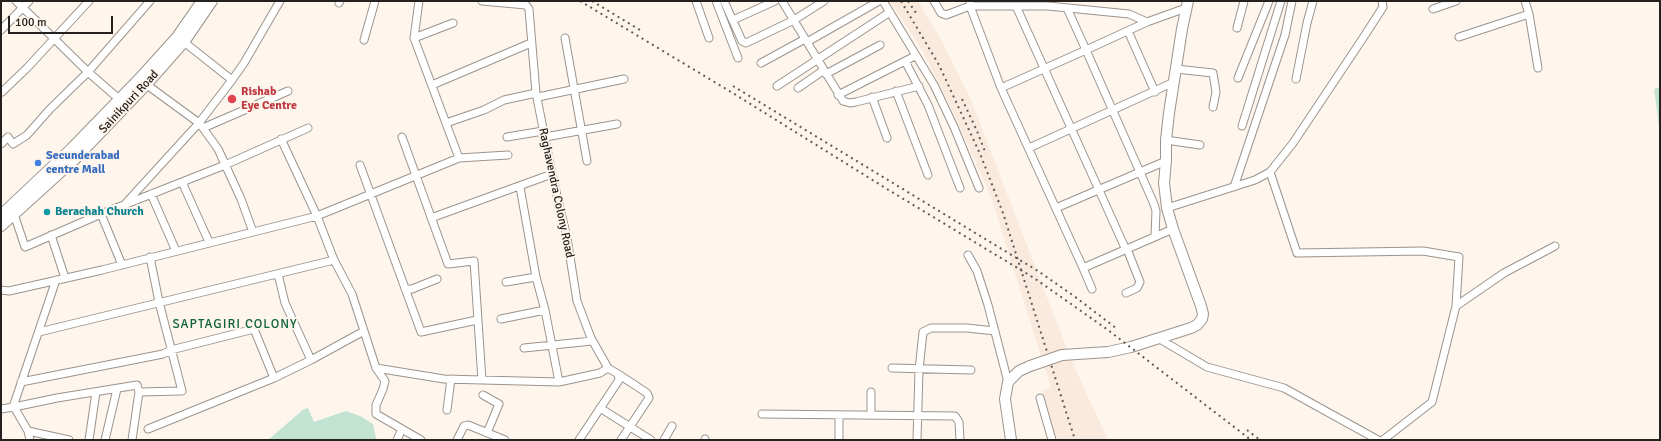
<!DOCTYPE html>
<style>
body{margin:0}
#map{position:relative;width:1661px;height:441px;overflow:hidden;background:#fef5ed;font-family:Signika,sans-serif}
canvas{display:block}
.frame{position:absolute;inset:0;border:2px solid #24211e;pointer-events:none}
.scale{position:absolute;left:8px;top:16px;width:105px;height:18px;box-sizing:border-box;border:2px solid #24211e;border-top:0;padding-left:5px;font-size:12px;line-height:14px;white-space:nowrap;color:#24211e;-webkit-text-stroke:3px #fef5ed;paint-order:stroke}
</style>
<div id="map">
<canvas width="1661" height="441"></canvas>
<div class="frame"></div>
<div class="scale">100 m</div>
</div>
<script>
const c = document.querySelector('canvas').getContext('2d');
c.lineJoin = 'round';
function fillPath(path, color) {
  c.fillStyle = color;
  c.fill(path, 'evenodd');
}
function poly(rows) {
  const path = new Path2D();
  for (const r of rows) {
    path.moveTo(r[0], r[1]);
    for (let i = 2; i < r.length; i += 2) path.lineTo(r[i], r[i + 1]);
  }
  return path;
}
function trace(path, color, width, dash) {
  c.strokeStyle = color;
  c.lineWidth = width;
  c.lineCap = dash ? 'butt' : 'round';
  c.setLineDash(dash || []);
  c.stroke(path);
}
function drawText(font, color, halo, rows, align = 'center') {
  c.font = font + ' Signika,sans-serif';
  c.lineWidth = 4;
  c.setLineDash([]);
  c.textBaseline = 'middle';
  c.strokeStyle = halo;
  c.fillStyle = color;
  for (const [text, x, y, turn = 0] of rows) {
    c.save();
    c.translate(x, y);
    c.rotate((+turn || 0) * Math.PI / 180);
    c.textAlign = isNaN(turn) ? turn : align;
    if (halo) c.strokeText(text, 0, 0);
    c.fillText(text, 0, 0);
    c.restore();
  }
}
const built = poly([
 [890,1,918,1,940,38,971,100,1072,362,1108,440,1054,440,1042,391,1051,388,991,197,952,109,922,50]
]);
const green = poly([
 [1660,87,1660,133,1654,89],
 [308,408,314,422,346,411,360,416,373,424,376,438,378,440,268,440,304,409]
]);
const street = poly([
 [16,1,88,72,119,99],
 [419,1,414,38,459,158],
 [482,1,526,5,529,9,536,93,552,174,567,238,577,301,591,338,608,368,618,374,619,380,579,440],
 [696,1,709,38],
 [716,1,738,58],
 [724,1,742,41,746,43,794,20,824,1],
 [782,1,843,101,850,103,856,102,919,86],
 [883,1,934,85,954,127,979,188],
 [934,1,941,13,946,15,970,6,1048,6,1129,14,1147,22],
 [970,1,970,6,1001,88,1083,268,1173,229],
 [1525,1,1529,14,1538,68],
 [339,3,340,1],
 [1016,6,1126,250],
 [1433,9,1456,1],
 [733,20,775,1],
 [1237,28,1244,1],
 [1,30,29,1],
 [1128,31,1155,92],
 [1459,37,1529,14],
 [414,38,453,23],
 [565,38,587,161],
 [364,40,375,1],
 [184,42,232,80],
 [807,42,879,1],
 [905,61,928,105,960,188],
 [761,63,805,39],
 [1176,69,1213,73,1216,92,1213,107],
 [826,74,880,45],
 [1238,78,1269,1],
 [1296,79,1307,23,1313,1],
 [143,82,199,123,203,128,218,149,241,199,253,232],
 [432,85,531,43],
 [777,86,890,12],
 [798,88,824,70],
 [1001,88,1086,50,1067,8],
 [1,91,2,92,27,68,89,1],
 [896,91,928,175],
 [838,95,913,57],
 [538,97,624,79],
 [872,97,887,138],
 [446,123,484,110,504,100,536,93],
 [1242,126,1281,1],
 [203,128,288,91],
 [402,137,448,264,474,261,482,380],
 [507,137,543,131],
 [545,137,617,124],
 [281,139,317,216,334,260,352,294,376,368,385,381,383,389,376,405,376,414,421,440],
 [1166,140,1200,145],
 [1,144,8,137,13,144,27,135,50,109,88,72,150,1],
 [1029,148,1174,82],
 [360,165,421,332,477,320],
 [1270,172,1297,253,1423,251,1459,257,1456,306],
 [182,182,209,242],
 [520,187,536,277,545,310,559,382],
 [1234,187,1285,35,1292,1],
 [151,194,176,251],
 [125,204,199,123,232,80,244,63,280,1],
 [1056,208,1166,161],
 [1167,208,1255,180,1270,172,1293,143,1365,35,1383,7,1382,1],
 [14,214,25,247,101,214,225,165,308,128],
 [101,214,122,265],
 [431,218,552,174],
 [51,235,65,278],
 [1155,236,1156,211,1154,204,1086,50,1147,22,1186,8],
 [968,255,977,271,988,305,1008,382],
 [1083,268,1092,289],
 [278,274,285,303,311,360],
 [56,280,14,404,14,407,57,398,137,385,139,392,182,391,159,302,150,257],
 [506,282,536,277],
 [405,289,412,289,437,279],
 [1,290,9,291,102,270,317,216,459,158,508,155],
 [1126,293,1137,288,1140,282,1127,249],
 [501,319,545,310],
 [39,332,334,260],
 [1158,338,1207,367,1284,388,1378,440],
 [524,348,592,341],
 [376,368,444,379,559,382,600,373,608,368],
 [892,368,971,370],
 [618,374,647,393,649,398,621,440],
 [21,382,163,354,171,350,254,329,274,378],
 [871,392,871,415],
 [483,395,499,404,487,433],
 [1040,398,1052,440],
 [600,408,651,440],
 [1,409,14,407,28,431],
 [447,410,451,379],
 [762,414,955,416,959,422,960,440],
 [148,429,274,378,311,360,364,331],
 [30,440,28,431,69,440],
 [89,440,96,392],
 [105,440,117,389],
 [132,440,139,392],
 [397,440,402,429],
 [457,440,464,426,468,425,505,440],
 [664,440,672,426],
 [705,440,705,439],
 [839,440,839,415],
 [917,440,919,370,923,332,931,328,967,328,995,331],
 [1383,440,1432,402,1456,306,1504,273,1555,246]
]);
const secondary = poly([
 [1,215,71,149,139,79,177,37,202,1],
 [1,226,75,159,146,85,184,42,212,1],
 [1062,355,1108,352,1131,347,1191,328,1197,325,1202,319,1203,314,1201,306,1173,229,1167,208,1164,183,1166,161,1166,140,1169,113,1182,29,1188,1],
 [1011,440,1005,399,1008,382,1019,371,1030,366]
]);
const rail = poly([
 [580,1,736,95,887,189,1034,278,1108,330,1251,440],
 [592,1,640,30],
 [901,1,939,65,981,156,1003,213,1075,440],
 [908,1,918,16],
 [733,86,1038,271,1074,296,1116,328],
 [962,99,977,131,986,154],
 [1247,430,1260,440]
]);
const secondaryBridge = poly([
 [1030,366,1062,355]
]);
const markers = [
 [232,99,5,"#e0444e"],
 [38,163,4,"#3f7fe0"],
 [47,212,4,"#0f9aa8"]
];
const healthNames = [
 ["Rishab",241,92],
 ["Eye Centre",241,106]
];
const streetNames = [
 ["Sainikpuri Road",129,102,-47],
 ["Raghavendra Colony Road",556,193,78]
];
const shopNames = [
 ["Secunderabad",46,156],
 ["centre Mall",46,170]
];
const cultureNames = [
 ["Berachah Church",55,212]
];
const neighbourhoodNames = [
 ["SAPTAGIRI COLONY",235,325]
];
fillPath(built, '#faeadd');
fillPath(green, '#c2e2d2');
trace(street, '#9c938c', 9);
trace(secondary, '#9c938c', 12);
trace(street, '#fff', 7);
trace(secondary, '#fff', 10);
trace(rail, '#5f5b56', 2, [2, 4]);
trace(secondaryBridge, '#9c938c', 12, []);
trace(secondaryBridge, '#fff', 10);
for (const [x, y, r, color] of markers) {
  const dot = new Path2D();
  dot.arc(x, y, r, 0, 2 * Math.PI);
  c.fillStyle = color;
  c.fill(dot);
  trace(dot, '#fef5ed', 1.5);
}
drawText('bold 12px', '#be3a42', '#fef5ed', healthNames, 'left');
drawText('12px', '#24211e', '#fef5ed', streetNames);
drawText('bold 12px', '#366cbe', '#fef5ed', shopNames, 'left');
drawText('bold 12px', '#0d838f', '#fef5ed', cultureNames, 'left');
c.letterSpacing = '1px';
drawText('13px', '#0f643d', '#fef5ed', neighbourhoodNames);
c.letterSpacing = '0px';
</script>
